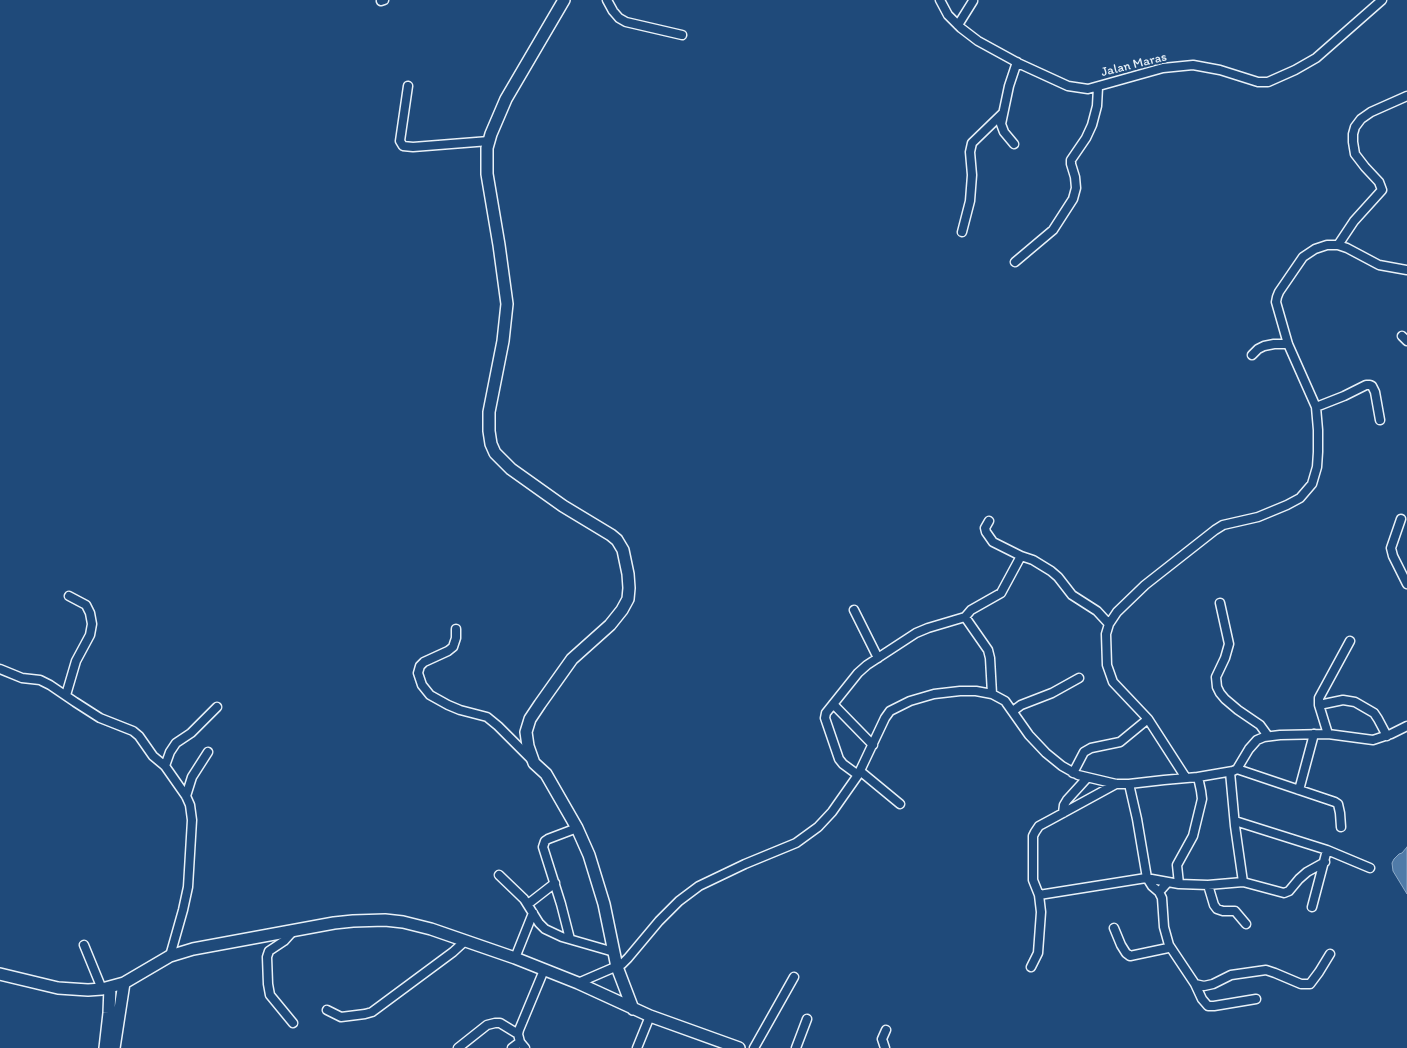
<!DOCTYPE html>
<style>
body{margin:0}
canvas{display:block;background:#1f4a7a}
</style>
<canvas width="1407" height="1048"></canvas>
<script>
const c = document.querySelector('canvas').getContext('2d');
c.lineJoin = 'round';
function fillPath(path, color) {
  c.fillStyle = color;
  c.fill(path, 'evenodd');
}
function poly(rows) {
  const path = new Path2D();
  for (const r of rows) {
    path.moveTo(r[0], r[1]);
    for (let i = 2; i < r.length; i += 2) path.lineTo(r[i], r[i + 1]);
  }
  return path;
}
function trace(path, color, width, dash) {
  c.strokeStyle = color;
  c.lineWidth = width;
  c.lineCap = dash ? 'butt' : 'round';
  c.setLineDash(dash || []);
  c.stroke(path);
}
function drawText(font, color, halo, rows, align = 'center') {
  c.font = font + ' Itim,sans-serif';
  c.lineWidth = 4;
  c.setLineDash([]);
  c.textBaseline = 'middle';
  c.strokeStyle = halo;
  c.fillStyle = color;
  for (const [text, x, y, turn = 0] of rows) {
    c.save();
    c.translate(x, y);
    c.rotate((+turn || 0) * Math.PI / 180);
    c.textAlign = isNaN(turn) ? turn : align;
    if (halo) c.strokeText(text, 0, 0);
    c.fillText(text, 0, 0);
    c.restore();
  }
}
const water = poly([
 [1407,847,1407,894,1393,871,1392,863,1394,859,1399,854,1402,853,1407,847]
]);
const street = poly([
 [607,0,613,11,619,18,626,22,682,35],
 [940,0,948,15,961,28,978,41,1020,64,1068,86,1088,89,1163,68,1193,65,1220,70,1258,82,1268,82,1295,70,1316,58,1382,0],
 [381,1,384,0],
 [958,25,973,1],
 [408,86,400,141,403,146,413,147,489,141],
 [1014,144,1004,132,1001,124,1009,86,1017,62],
 [962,232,970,201,972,175,970,152,972,143,1003,113],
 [1338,245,1354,221,1382,190,1379,182,1365,167,1355,154,1353,142,1353,134,1355,127,1361,119,1371,112,1407,96],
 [1015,262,1053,230,1073,199,1076,188,1075,177,1071,164,1071,160,1086,138,1092,125,1097,106,1098,87],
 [1402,336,1407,341],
 [1252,355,1258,349,1264,346,1274,344,1288,344],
 [1316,407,1344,396,1366,385,1370,385,1372,386,1375,392,1380,420],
 [1401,519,1391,548,1393,556,1407,584],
 [989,521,985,528,986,532,993,542,1021,556,1033,560,1051,571,1058,577,1072,595,1097,611,1109,624],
 [1220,603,1229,644,1225,658,1216,677,1217,687,1220,693,1225,699,1238,710,1260,725,1268,736],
 [854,610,878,658],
 [965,617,988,650,990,658,992,694],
 [456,629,456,638,453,647,448,651,424,662,420,666,418,673,422,685,430,695,448,705,460,710,487,717,498,726,531,759],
 [0,669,22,678,40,680,50,685,75,702,100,718,133,731,139,736,153,756,165,766,186,796,190,805,192,820,188,887,183,910,170,956],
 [66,695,76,661,90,635,92,624,90,613,86,605,69,596],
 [833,704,873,745],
 [1319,705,1343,700,1355,702,1374,713,1378,719,1387,736],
 [1013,711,1021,705,1052,693,1079,678],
 [1328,734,1319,705,1319,698,1350,641],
 [165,766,170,752,176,743,191,733,217,707],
 [1237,769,1335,802,1338,804,1340,813,1341,827],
 [860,771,900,804],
 [1230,772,1235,826,1243,882],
 [1073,773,1084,752,1091,748,1120,742,1148,719],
 [858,775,843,764,839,759,825,718,826,713,858,673,867,665,916,633,928,628,965,617,971,610,1001,593,1021,556],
 [1186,778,1148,719,1113,682,1107,665,1106,634,1109,624,1117,612,1145,585,1215,530,1223,525,1258,517,1287,505,1300,498,1312,484,1317,467,1318,452,1318,430,1316,407,1288,344,1276,302,1277,297,1279,292,1303,257,1315,249,1327,245,1338,245,1347,248,1379,265,1407,270],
 [1129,784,1137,819,1147,878,1152,886,1159,892],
 [1299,790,1314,734],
 [186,796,192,777,208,752],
 [1063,813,1064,805,1067,800,1087,778],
 [1235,821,1327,850,1370,868],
 [499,875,524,899,539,923,545,929,562,937,614,952],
 [1179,884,1177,865,1193,836,1202,799,1201,791,1198,777],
 [1208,885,1214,905,1217,909,1223,911,1235,911,1246,924],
 [1039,895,1146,878,1179,884,1208,885,1243,882,1284,893,1289,891,1299,879,1307,872,1325,862],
 [528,904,555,883],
 [1312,907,1327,850],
 [1114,928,1121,945,1126,953,1130,956,1168,948,1169,945,1164,927,1162,898,1159,892,1167,883],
 [570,939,561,904,543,847,545,841,548,839,577,828],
 [84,945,102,989],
 [1169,945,1195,984,1204,986,1213,984,1231,975,1266,970,1275,973,1301,984,1310,984,1319,972,1330,954],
 [515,958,533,913],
 [1031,967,1038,953,1041,912,1039,895,1033,880,1033,836,1035,832,1039,826,1052,819,1116,784],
 [578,983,622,964,628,958,659,921,679,901,699,886,745,864,796,843,818,827,832,812,858,775,885,718,890,711,910,701,934,694,960,691,976,691,992,694,1005,701,1029,735,1046,753,1062,766,1078,775,1116,784,1129,784,1164,780,1198,777,1233,771,1237,769,1249,749,1257,740,1264,737,1280,735,1328,734,1373,740,1391,734,1407,726],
 [1195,984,1202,999,1208,1006,1214,1006,1256,999],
 [327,1010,341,1017,365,1014,372,1012,453,952,465,941],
 [293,1023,270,995,268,984,267,957,269,951,284,941,293,931],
 [458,1048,487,1025,495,1023,500,1023,518,1034],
 [512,1048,520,1042],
 [525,1048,520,1042,518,1034,519,1030,544,970],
 [637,1048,650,1016],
 [754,1048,794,977],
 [796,1048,807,1019],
 [885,1048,882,1039,886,1030]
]);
const secondary = poly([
 [564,0,506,99,491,134,487,148,487,174,499,245,507,304,503,341,489,412,489,431,491,444,495,453,511,469,563,506,611,535,617,540,623,550,628,574,629,588,628,599,622,610,610,625,572,659,540,704,530,719,526,732,528,746,534,763,546,774,577,828,589,855,604,904,617,967,633,1009],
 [0,974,58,988,88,990,102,989,124,983,170,956,193,949,334,923,353,921,385,920,403,922,431,929,515,958,578,983,650,1016,739,1048],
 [105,1048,109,1013,110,987],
 [114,1048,124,983]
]);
const streetNames = [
 ["Jalan Maras",1134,65,-14]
];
fillPath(water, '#507ba8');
trace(water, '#8daac8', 1);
trace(street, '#e8f1f8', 11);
trace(secondary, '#e8f1f8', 14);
trace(street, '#1f4a7a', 8);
trace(secondary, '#1f4a7a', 11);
drawText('13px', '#e8f1f8', '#1f4a7a', streetNames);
</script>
